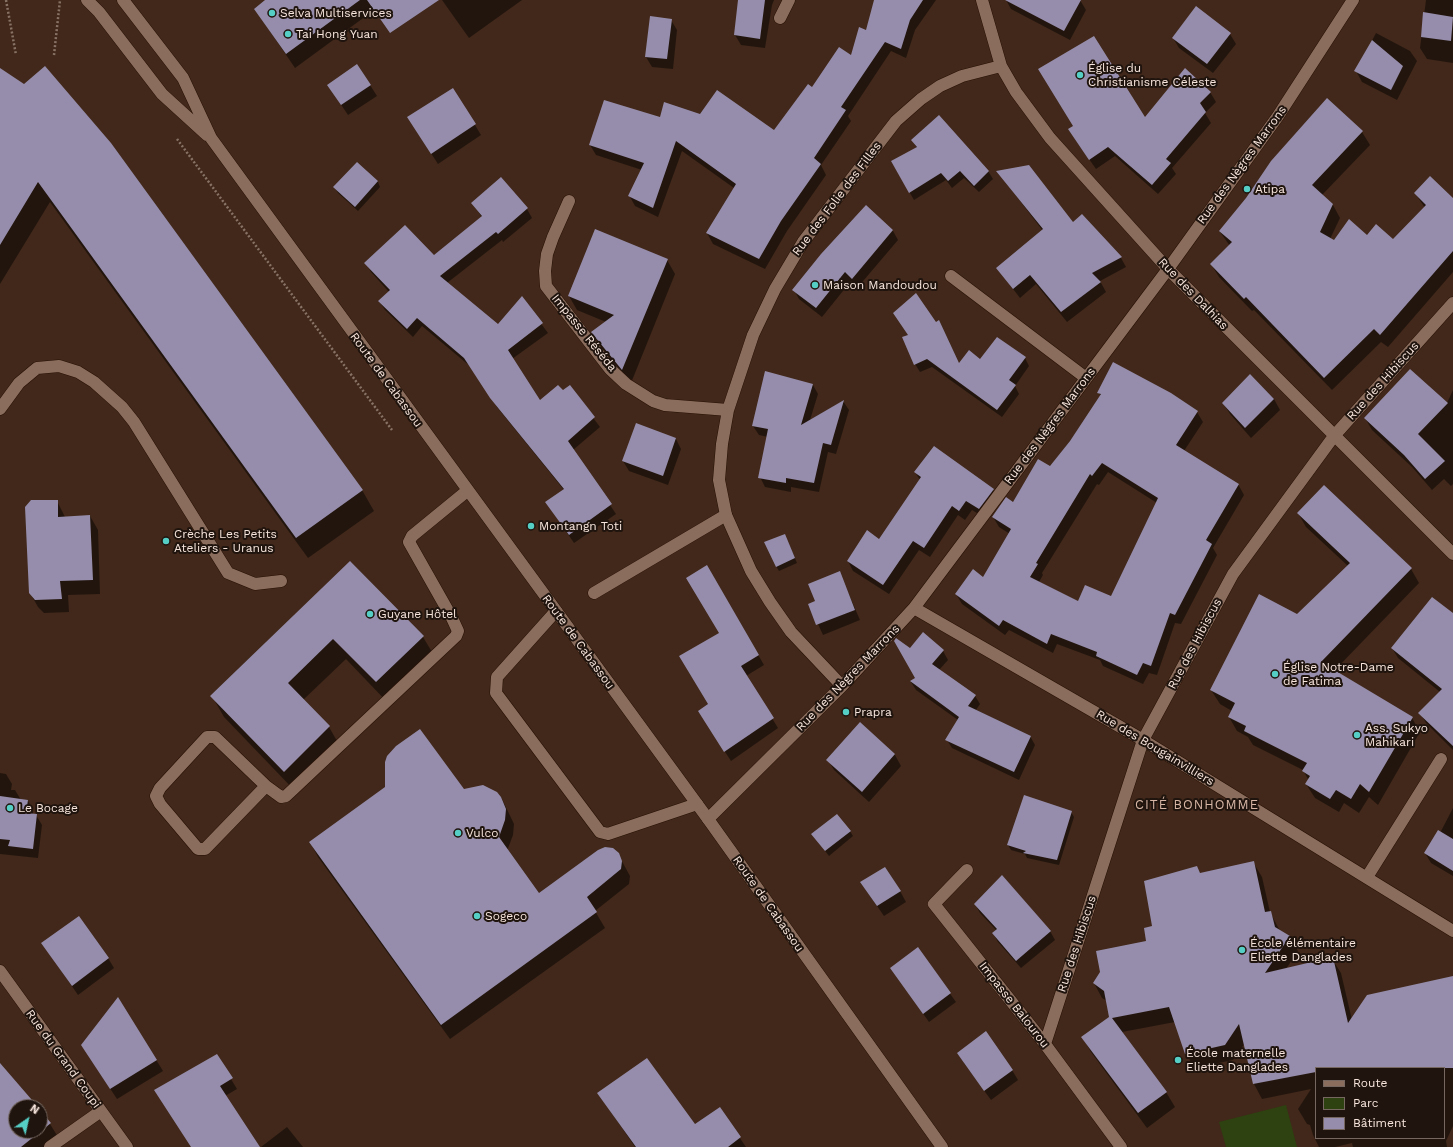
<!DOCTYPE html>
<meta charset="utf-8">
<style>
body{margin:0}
#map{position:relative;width:1453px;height:1147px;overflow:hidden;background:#41281a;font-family:"Work Sans",sans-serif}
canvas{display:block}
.legend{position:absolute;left:1315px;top:1067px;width:130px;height:72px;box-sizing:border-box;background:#20140e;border:1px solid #766861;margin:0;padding:5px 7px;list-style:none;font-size:12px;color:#f7e6dd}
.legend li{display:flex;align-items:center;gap:8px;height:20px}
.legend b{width:20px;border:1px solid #766861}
.north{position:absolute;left:8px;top:1099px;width:40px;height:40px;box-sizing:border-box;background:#20140e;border:1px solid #766861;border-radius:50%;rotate:34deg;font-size:11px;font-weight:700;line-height:16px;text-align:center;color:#f7e6dd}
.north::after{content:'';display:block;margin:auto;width:14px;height:18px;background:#55cec5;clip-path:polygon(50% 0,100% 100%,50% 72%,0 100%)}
</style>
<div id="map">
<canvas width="1453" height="1147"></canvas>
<ul class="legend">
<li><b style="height:5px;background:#8a6d5d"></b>Route</li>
<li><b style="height:11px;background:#2d4210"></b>Parc</li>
<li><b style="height:11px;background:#958dab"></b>Bâtiment</li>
</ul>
<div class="north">N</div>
</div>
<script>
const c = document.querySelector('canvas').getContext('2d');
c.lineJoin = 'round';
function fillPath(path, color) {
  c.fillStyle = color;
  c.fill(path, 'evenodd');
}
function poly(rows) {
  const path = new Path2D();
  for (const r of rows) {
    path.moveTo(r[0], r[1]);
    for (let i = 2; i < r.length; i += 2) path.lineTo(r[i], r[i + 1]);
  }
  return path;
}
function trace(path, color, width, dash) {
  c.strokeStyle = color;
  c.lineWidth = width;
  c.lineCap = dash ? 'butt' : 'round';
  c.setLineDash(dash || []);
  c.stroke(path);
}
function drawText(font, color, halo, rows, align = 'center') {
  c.font = font + ' "Work Sans",sans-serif';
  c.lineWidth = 4;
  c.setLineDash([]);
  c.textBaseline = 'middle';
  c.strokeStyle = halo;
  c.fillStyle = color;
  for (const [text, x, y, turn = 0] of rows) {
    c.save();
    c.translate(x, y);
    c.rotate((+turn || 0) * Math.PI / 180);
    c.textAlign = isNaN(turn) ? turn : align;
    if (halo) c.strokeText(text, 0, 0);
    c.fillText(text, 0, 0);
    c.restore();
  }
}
const green = poly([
 [1286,1105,1297,1147,1226,1147,1219,1122]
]);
const shadow = poly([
 [267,0,378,0,381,5,295,68,255,9],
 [442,0,522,0,469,38],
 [739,0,774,0,772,5,765,48,741,45,735,35],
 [875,0,936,0,915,30,906,58,891,51,848,116,851,121,821,165,826,175,787,231,765,269,713,244,707,233,734,188,682,151,658,217,635,206,629,195,642,170,596,155,590,145,661,119,700,115,775,132,813,88,851,57,867,31],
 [1006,0,1080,0,1086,10,1070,40,1011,9],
 [1426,0,1453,0,1453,63,1427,59,1420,48],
 [671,20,677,30,673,69,652,67,646,57],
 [1376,33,1410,51,1417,61,1397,100,1362,82,1356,71],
 [1230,34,1236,44,1213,73,1179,48,1173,38],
 [0,79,362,490,374,511,308,558,50,202,0,284],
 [328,85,370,85,377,96,348,115],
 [1210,92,1216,102,1205,113,1211,123,1172,168,1176,174,1158,194,1115,156,1096,169,1075,139,1074,126,1144,119],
 [1327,99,1362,132,1370,145,1322,195,1333,205,1340,218,1330,239,1334,242,1367,236,1394,241,1425,208,1415,193,1453,200,1453,272,1388,347,1381,342,1332,390,1254,310,1252,311,1219,277,1211,264,1230,246,1220,232],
 [475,125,481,135,438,164,414,127],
 [912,140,988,171,993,179,979,192,964,178,952,188,946,180,914,200,892,162,917,148],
 [357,163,378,182,380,187,358,211,338,193,335,188],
 [998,172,1073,224,1082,215,1121,258,1126,267,1100,281,1106,292,1067,322,1036,284,1020,298,997,268,1043,231],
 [500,179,527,209,532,218,503,242,502,240,447,283,498,325,522,298,548,333,512,359,540,401,563,391,569,386,600,427,573,450,616,514,574,543,546,502,564,490,497,407,471,367,422,326,413,337,385,310,379,301,389,292,371,272,366,263,434,256,482,217,472,203],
 [866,206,893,231,898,240,858,287,851,281,822,317,799,299,794,290],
 [667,260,675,274,631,383,600,346,592,332,606,322,577,310,569,296],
 [908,335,960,364,981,360,1025,358,1029,366,1015,386,1019,394,1002,417,932,367,920,372,915,364],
 [1250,375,1274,399,1280,410,1251,438,1230,414,1223,403],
 [813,385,818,394,810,420,843,401,849,410,836,454,828,452,819,492,791,487,791,492,765,487,760,477,768,437,759,435,753,426],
 [1453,390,1453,484,1451,486,1444,479,1432,490,1412,467,1372,430,1365,418,1447,403],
 [1099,393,1197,412,1203,422,1184,451,1238,484,1244,495,1213,548,1217,555,1181,624,1175,623,1157,675,1149,673,1143,684,1103,666,1100,660,1057,644,1053,653,1009,630,1005,635,962,604,956,594,983,578,1010,534,999,527,993,517,1013,503,1050,467,1070,441,1101,396],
 [1108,472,1157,503,1112,598,1079,602,1039,582,1043,575,1042,573,1097,484,1099,485],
 [636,425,676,439,681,449,668,485,629,471,623,461],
 [915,472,993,490,999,499,985,518,972,510,965,520,958,515,930,557,919,550,889,594,853,571,848,561,880,540,920,480],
 [57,501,65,517,90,516,98,530,100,594,68,595,69,612,44,613,38,607,30,593],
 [1298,513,1411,569,1419,583,1334,671,1412,718,1420,732,1378,805,1369,797,1359,813,1344,803,1339,812,1315,798,1306,784,1309,781,1303,770,1253,745,1248,737,1237,731,1229,717,1232,711,1220,704,1211,690,1297,615,1348,566,1306,527],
 [787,540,797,563,779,571,776,566],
 [350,562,423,637,435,657,388,703,346,659,303,700,329,727,341,748,296,792,224,717,212,696],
 [707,566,764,665,746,676,778,728,731,761,705,721,720,633],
 [839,572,860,620,823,635,809,604,816,601],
 [1453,615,1453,750,1426,723,1420,713,1440,692,1398,658,1392,648],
 [910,649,943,651,948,660,939,670,975,696,980,704,976,710,1030,736,1035,745,1019,780,952,748,947,740,958,720,916,690,911,682,916,679],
 [860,724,895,755,901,766,869,802,834,770,828,760],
 [0,773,6,774,12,784,11,790,15,790,21,800,28,801,33,810,33,815,36,815,42,825,38,858,0,854],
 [463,790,501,797,514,824,513,835,507,851,538,894,618,854,630,876,629,884,595,911,605,928,450,1039,318,857,310,842],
 [1453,808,1453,876,1431,863,1425,853,1440,833],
 [1071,812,1074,817,1059,865,1027,858,1025,854,1011,850,1008,845],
 [850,831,853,836,829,856,812,834],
 [1253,862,1262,877,1270,912,1280,931,1289,936,1298,951,1286,969,1332,959,1341,973,1352,1020,1453,977,1453,1126,1446,1141,1447,1147,1353,1147,1352,1143,1335,1147,1319,1147,1313,1135,1310,1125,1307,1124,1298,1109,1311,1089,1262,1099,1254,1084,1245,1043,1233,1060,1194,1068,1186,1053,1175,1022,1122,1032,1166,1092,1175,1107,1147,1128,1091,1052,1083,1038,1110,1017,1107,1001,1102,998,1094,983,1147,941,1154,927,1200,874],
 [1316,1068,1444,1068,1444,1138,1316,1138],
 [861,883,900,891,906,902,884,916],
 [975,904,1050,931,1055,940,1021,968,998,942,993,933,996,930,980,913],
 [43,944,108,958,114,968,78,995],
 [918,949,956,1002,929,1022,891,968],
 [118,998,163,1071,117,1099,88,1055],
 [217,1056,237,1089,225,1096,259,1147,191,1147],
 [964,1063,1012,1070,1018,1080,991,1100],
 [0,1065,36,1107,16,1107,16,1131,40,1131,40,1111,50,1124,58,1137,45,1147,0,1147],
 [599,1094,694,1126,719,1108,746,1147,635,1147],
 [287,1127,303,1147,261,1147]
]);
const building = poly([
 [265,0,360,0,286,54,254,9],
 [367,0,439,0,390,33],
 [738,0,765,0,760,39,734,35],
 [874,0,923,0,910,20,901,49,885,42,841,107,846,110,814,158,821,164,781,221,759,259,706,233,736,184,676,141,653,208,628,196,644,163,589,145,604,100,660,117,664,102,700,114,717,90,774,130,808,84,812,87,839,47,851,55,859,27,866,30],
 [1005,0,1081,0,1064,31],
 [1196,6,1231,33,1207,64,1172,38],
 [1423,12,1453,17,1451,41,1421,37],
 [650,16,672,19,667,59,645,57],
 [1094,36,1145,117,1185,68,1211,92,1200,103,1206,112,1166,159,1171,163,1152,185,1108,147,1089,160,1068,129,1073,126,1038,69],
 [1372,40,1403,66,1391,90,1354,71],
 [357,64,371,85,341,105,327,85],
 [45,66,111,143,363,490,296,538,38,182,0,245,0,68,24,84],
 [453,88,476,124,431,154,407,117],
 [1327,98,1363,131,1312,185,1333,204,1320,232,1334,240,1349,219,1367,235,1376,224,1393,239,1426,205,1414,193,1430,176,1453,198,1453,251,1380,335,1374,329,1324,378,1246,297,1244,299,1210,264,1232,242,1219,231,1246,198,1271,161],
 [939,115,989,171,974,186,960,171,948,181,941,173,909,193,891,161,917,147,911,140],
 [357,162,378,181,355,207,333,187],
 [1029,165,1073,222,1082,214,1122,257,1092,273,1101,282,1061,312,1030,275,1013,289,996,268,1043,229,996,171],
 [501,177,528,208,498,234,496,232,440,276,498,324,522,296,543,323,508,350,540,400,558,385,563,390,570,385,595,417,568,441,612,504,569,535,545,502,564,489,490,398,464,358,417,318,407,329,378,301,390,290,364,263,405,225,434,255,482,216,471,203],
 [866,205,893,230,852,279,845,272,816,308,792,290,821,254],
 [595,229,668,259,622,370,591,332,614,315,568,296],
 [916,293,936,322,939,320,959,363,969,350,980,359,997,337,1026,357,1009,380,1016,385,997,410,927,359,914,365,902,337,908,335,893,313],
 [1113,362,1171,393,1198,411,1176,445,1239,484,1206,540,1212,544,1175,615,1170,613,1151,666,1143,663,1137,675,1096,656,1097,652,1051,634,1047,644,1003,620,999,626,955,594,973,569,983,577,1011,529,992,517,1006,497,1013,502,1038,459,1050,466,1070,441,1101,394,1097,393],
 [1102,463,1158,498,1111,596,1085,585,1078,601,1030,577,1038,564,1036,563,1090,474,1092,476],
 [1410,369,1448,403,1418,434,1445,461,1425,479,1404,455,1364,418],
 [765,371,813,384,801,425,844,400,831,445,823,443,814,483,786,478,786,483,758,478,768,429,752,426],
 [1250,374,1274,399,1245,428,1222,403],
 [636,423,676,438,663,476,622,461],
 [934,446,994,489,979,509,966,501,959,511,952,506,924,548,913,541,883,585,847,561,867,530,879,539,921,477,914,472],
 [1324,485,1412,568,1321,662,1413,717,1369,792,1360,784,1351,799,1336,790,1330,799,1305,784,1310,776,1302,771,1307,763,1244,731,1246,726,1228,717,1235,703,1210,690,1259,594,1297,614,1350,563,1297,513],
 [31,500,58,500,58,517,90,515,93,580,60,581,62,599,35,600,29,593,25,507],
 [785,534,795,558,776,567,764,542],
 [350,561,424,636,376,682,333,639,288,683,330,726,284,772,210,696],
 [707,565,759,655,741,666,774,718,724,752,698,711,708,704,679,656,719,633,686,578],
 [840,571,855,610,816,625,808,604,815,601,808,584],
 [1432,597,1453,613,1453,746,1418,713,1442,689,1391,648],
 [923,632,944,650,932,664,976,695,968,706,1031,736,1014,772,945,740,959,717,910,681,915,678,894,641,896,638,910,648],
 [860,722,895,754,862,792,826,760],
 [420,729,464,789,483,785,497,792,501,797,506,809,505,820,499,837,539,893,598,850,605,847,613,848,619,853,622,861,621,869,587,897,597,912,441,1025,309,842,385,787,385,762,387,756,396,746],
 [1024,795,1072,811,1057,860,1023,853,1026,851,1007,845],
 [0,796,28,800,26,813,37,814,33,849,8,846,10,840,0,839],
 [837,814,851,831,825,851,811,834],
 [1438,830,1453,839,1453,871,1424,853],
 [1254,861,1265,912,1271,911,1275,927,1290,936,1265,973,1333,957,1348,1023,1367,995,1453,976,1453,1068,1316,1068,1316,1072,1253,1084,1239,1024,1225,1045,1185,1054,1169,1007,1112,1018,1167,1092,1138,1113,1081,1037,1109,1017,1104,991,1093,983,1100,972,1096,951,1146,941,1144,928,1152,926,1144,881,1197,866,1200,873],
 [885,867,901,891,877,906,860,882],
 [1002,875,1051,931,1016,961,992,933,997,929,974,904],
 [79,916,109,958,72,986,41,943],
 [918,947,951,993,923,1014,890,968],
 [118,997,157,1060,110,1089,81,1045],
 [986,1031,1013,1070,984,1091,957,1053],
 [217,1054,233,1078,220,1086,260,1147,191,1147,154,1090],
 [647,1058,695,1124,720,1107,741,1137,728,1147,636,1147,597,1093],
 [0,1063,38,1107,16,1107,16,1131,40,1131,40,1110,51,1123,21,1147,0,1147]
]);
const path = poly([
 [6,0,16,55],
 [54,55,60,0],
 [177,139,392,430]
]);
const lane = poly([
 [0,409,19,383,37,368,59,366,78,372,94,382,122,407,134,422,228,573,255,584,281,581],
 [594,593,726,515],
 [556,611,497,677,496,693,600,832,608,834,697,804],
 [266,786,205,849,198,849,160,804,156,796,160,788,207,737,215,737,266,786,281,797,286,796,456,636,458,631,452,618,409,542,412,536,467,491],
 [1367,877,1441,759]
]);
const street = poly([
 [982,0,1001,66,1016,92,1050,138,1168,269,1453,554],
 [780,18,789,0],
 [569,201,553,237,547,254,545,271,546,286,610,369,626,384,653,401,665,405,728,410],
 [951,276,1086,378],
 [914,608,1143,740,1453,931],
 [842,686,791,632,770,602,751,571,726,515,719,480,722,444,728,410,753,335,775,289,803,242,896,121,921,99,940,86,962,76,1001,66],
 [708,819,842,686,914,608,1168,269,1278,116,1353,0],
 [967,870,934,904,1045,1044,1121,1147],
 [0,971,127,1147],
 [1045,1044,1143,740,1233,574,1334,436,1453,303],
 [50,1147,101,1111]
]);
const secondary = poly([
 [87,0,99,12,162,94,207,135],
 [123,0,183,78,211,138,708,819,942,1147]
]);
const markers = [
 [272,13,4,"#55cec5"],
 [288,34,4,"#55cec5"],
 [1080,75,4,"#55cec5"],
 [1247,189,4,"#55cec5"],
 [815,285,4,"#55cec5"],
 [531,526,4,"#55cec5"],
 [166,541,4,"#55cec5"],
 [370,614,4,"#55cec5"],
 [1275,674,4,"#55cec5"],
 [846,712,4,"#55cec5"],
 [1357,735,4,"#55cec5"],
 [10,808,4,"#55cec5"],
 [458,833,4,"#55cec5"],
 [477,916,4,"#55cec5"],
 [1242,950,4,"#55cec5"],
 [1178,1060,4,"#55cec5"]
];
const poiNames = [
 ["Selva Multiservices",280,13],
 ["Tai Hong Yuan",296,34],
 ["Église du",1088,68],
 ["Christianisme Céleste",1088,82],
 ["Atipa",1255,189],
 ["Maison Mandoudou",823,285],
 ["Montangn Toti",539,526],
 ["Crèche Les Petits",174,534],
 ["Ateliers - Uranus",174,548],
 ["Guyane Hôtel",378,614],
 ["Église Notre-Dame",1283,667],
 ["de Fatima",1283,681],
 ["Prapra",854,712],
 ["Ass. Sukyo",1365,728],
 ["Mahikari",1365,742],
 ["Le Bocage",18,808],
 ["Vulco",466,833],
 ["Sogeco",485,916],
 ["École élémentaire",1250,943],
 ["Eliette Danglades",1250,957],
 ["École maternelle",1186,1053],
 ["Eliette Danglades",1186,1067]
];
const streetNames = [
 ["Rue des Nègres Marrons",1242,165,-54],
 ["Rue des Folie des Filles",837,199,-53],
 ["Rue des Dalhias",1193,294,46],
 ["Impasse Réséda",584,333,51],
 ["Route de Cabassou",386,380,54],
 ["Rue des Hibiscus",1383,381,-48],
 ["Rue des Nègres Marrons",1050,426,-53],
 ["Route de Cabassou",578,642,54],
 ["Rue des Hibiscus",1195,644,-62],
 ["Rue des Nègres Marrons",848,678,-46],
 ["Rue des Bougainvilliers",1155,748,31],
 ["Route de Cabassou",768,904,55],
 ["Rue des Hibiscus",1077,944,-72],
 ["Impasse Balourou",1014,1005,52],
 ["Rue du Grand Coupi",63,1059,54]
];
const neighbourhoodNames = [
 ["CITÉ BONHOMME",1197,805]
];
fillPath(green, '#2d4210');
fillPath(shadow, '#0007');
fillPath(building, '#958dab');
trace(lane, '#271004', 13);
trace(street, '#271004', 13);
trace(secondary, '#271004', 13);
trace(path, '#887266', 2.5, [2, 2]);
trace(lane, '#8a6d5d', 12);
trace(street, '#8a6d5d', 12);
trace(secondary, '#8a6d5d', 12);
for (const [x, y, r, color] of markers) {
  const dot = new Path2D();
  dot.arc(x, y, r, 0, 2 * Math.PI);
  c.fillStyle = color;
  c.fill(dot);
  trace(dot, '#20140e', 1.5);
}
drawText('12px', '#f7e6dd', '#20140e', poiNames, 'left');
drawText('12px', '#f7e6dd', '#20140e', streetNames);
c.letterSpacing = '1px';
drawText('13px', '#d7b6a5', '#20140e', neighbourhoodNames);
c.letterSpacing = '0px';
</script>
